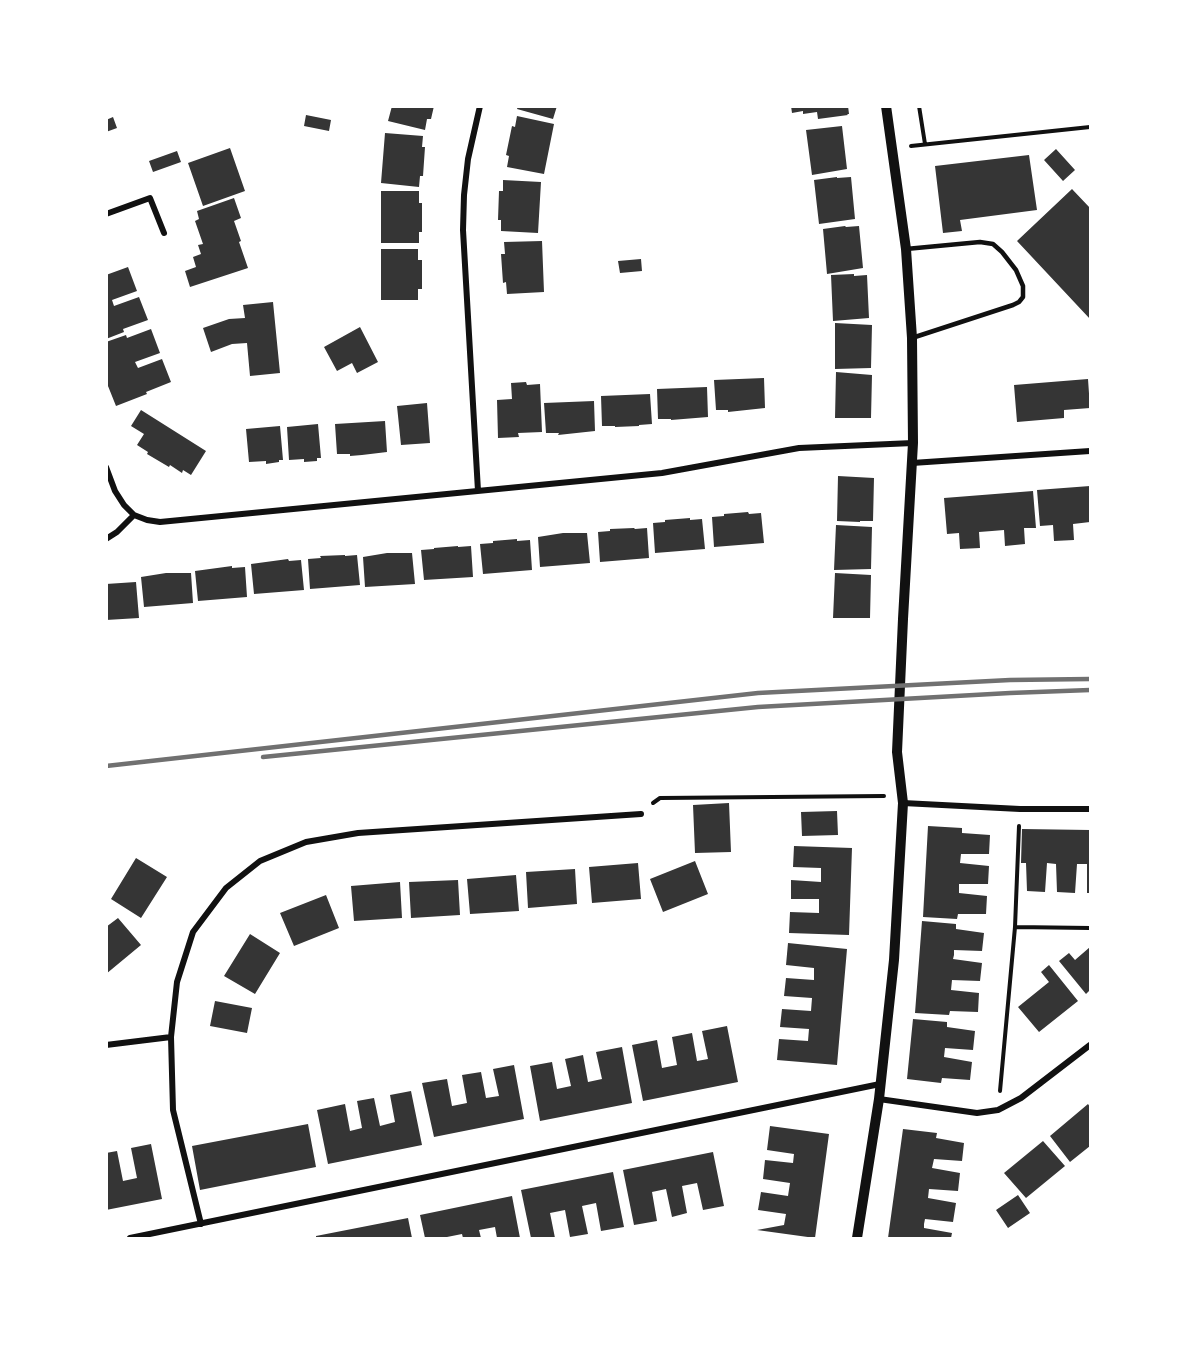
<!DOCTYPE html>
<style>
body{margin:0}
#map{position:relative;width:1197px;height:1345px;overflow:hidden;background:#fff;font-family:Cabin,sans-serif}
canvas{display:block}
.frame{position:absolute;inset:0;border:108px solid #fff;pointer-events:none}
</style>
<div id="map">
<canvas width="1197" height="1345"></canvas>
<div class="frame"></div>
</div>
<script>
const c = document.querySelector('canvas').getContext('2d');
c.lineJoin = 'round';
function fillPath(path, color) {
  c.fillStyle = color;
  c.fill(path, 'evenodd');
}
function poly(rows) {
  const path = new Path2D();
  for (const r of rows) {
    path.moveTo(r[0], r[1]);
    for (let i = 2; i < r.length; i += 2) path.lineTo(r[i], r[i + 1]);
  }
  return path;
}
function trace(path, color, width, dash) {
  c.strokeStyle = color;
  c.lineWidth = width;
  c.lineCap = dash ? 'butt' : 'round';
  c.setLineDash(dash || []);
  c.stroke(path);
}
const building = poly([
 [392,106,434,106,431,119,427,119,425,130,388,121],
 [518,106,557,106,553,119,517,109],
 [791,106,848,106,849,114,847,114,848,115,818,119,817,112,803,114,803,111,792,113],
 [306,115,331,120,329,131,304,126],
 [517,116,554,124,544,174,507,167,509,156,506,155,512,126,515,127],
 [113,117,117,128,106,132,106,120],
 [842,126,847,169,812,175,806,130],
 [385,133,423,136,422,147,425,147,423,176,420,176,419,187,381,183],
 [230,148,245,191,203,206,188,163],
 [1056,149,1075,170,1063,181,1044,160],
 [177,151,181,162,153,172,149,161],
 [1029,155,1037,210,960,220,962,231,943,233,935,166],
 [837,177,837,178,851,177,855,219,819,224,814,180],
 [503,180,541,182,538,233,501,231,501,220,498,220,499,191,503,191],
 [1072,189,1090,208,1090,319,1017,241],
 [381,191,419,191,419,203,422,203,422,232,419,232,419,243,381,243],
 [234,198,241,218,234,221,241,241,239,242,248,268,190,287,185,271,196,267,193,257,201,254,198,245,203,244,195,221,199,219,197,211],
 [845,226,846,227,859,226,863,268,827,274,823,229],
 [542,241,544,292,507,294,506,282,503,283,501,254,505,254,504,242],
 [381,249,418,249,418,260,422,260,422,289,418,289,418,300,381,300],
 [641,259,642,271,620,273,618,261],
 [128,267,137,291,112,300,114,306,139,297,148,320,123,329,124,332,106,339,106,275],
 [854,274,854,276,867,275,869,318,833,321,831,275],
 [273,302,280,373,250,376,247,343,232,344,211,352,203,328,229,319,245,318,243,305],
 [835,323,872,325,871,368,835,369],
 [360,327,378,362,357,373,352,363,337,371,324,347],
 [151,329,160,353,135,362,138,368,162,359,171,382,146,392,147,394,116,406,106,381,106,342,126,335,127,338],
 [836,372,872,375,871,418,835,418],
 [764,378,765,408,728,412,728,410,716,410,714,380],
 [1088,379,1090,408,1064,410,1064,418,1017,422,1014,385],
 [526,382,527,385,540,384,542,432,518,433,519,437,498,438,497,400,512,399,511,383],
 [707,387,708,417,671,420,671,419,658,419,657,389],
 [650,394,652,424,639,425,639,426,615,427,615,426,602,426,601,396],
 [594,401,595,431,558,435,559,433,546,433,544,403],
 [427,403,430,443,401,445,397,406],
 [141,410,206,451,191,475,183,470,182,473,170,465,169,467,147,454,148,452,137,445,144,434,131,426],
 [385,421,387,452,362,455,350,456,350,454,337,454,335,424],
 [318,424,321,458,317,458,317,461,304,462,304,459,289,460,287,427],
 [280,426,283,460,279,460,279,462,266,464,266,461,249,462,246,429],
 [838,476,874,478,873,521,860,521,860,522,837,521],
 [1090,486,1090,522,1073,524,1074,540,1054,541,1053,525,1040,526,1037,490],
 [1033,491,1036,528,1024,528,1025,544,1005,546,1004,530,992,531,979,532,980,548,960,549,959,533,947,534,944,498],
 [748,512,749,514,761,513,764,543,714,547,712,517,724,516,724,514],
 [690,518,690,520,702,519,705,549,655,553,653,523,665,522,665,520],
 [836,525,872,527,871,569,834,570],
 [634,528,635,529,647,528,649,558,600,562,598,532,610,531,610,529],
 [563,533,587,533,590,563,540,567,538,537],
 [517,539,517,541,530,540,532,570,483,574,480,544,493,543,493,541],
 [458,546,458,547,471,546,473,577,424,580,421,550,434,549,434,548],
 [387,553,412,553,415,584,365,587,363,557],
 [345,555,345,556,357,555,360,585,310,589,308,559,321,558,320,556],
 [288,559,289,561,301,560,304,590,254,594,251,564],
 [232,566,232,568,245,567,247,597,198,601,195,571],
 [166,573,191,573,193,603,144,607,141,577],
 [835,573,871,575,870,618,833,618],
 [136,582,139,618,106,620,106,584],
 [729,803,731,852,695,853,693,805],
 [837,811,838,835,802,836,801,812],
 [928,826,962,828,962,833,990,835,989,854,961,854,960,863,989,866,988,884,959,884,959,893,987,896,986,914,958,914,957,919,923,917],
 [1022,829,1090,830,1090,893,1087,893,1087,864,1077,864,1075,893,1057,892,1056,864,1047,863,1045,892,1027,891,1026,863,1021,863],
 [794,846,852,848,849,935,789,933,790,912,819,913,819,899,791,899,791,880,821,882,821,868,793,867],
 [136,858,167,877,141,918,111,899],
 [695,861,708,894,663,912,650,879],
 [638,863,641,899,592,903,589,867],
 [575,869,577,904,528,908,526,872],
 [516,875,519,911,470,914,467,879],
 [458,880,460,915,411,918,409,882],
 [400,882,402,918,354,921,351,886],
 [326,895,339,928,294,946,280,913],
 [118,918,141,945,106,974,106,927],
 [922,921,956,924,956,929,984,933,982,951,954,950,954,955,953,959,982,963,980,981,952,980,951,990,979,993,978,1012,950,1011,949,1015,915,1013],
 [250,934,280,953,255,994,224,976],
 [788,943,847,949,837,1065,777,1060,779,1039,808,1041,809,1029,780,1027,782,1009,811,1011,812,998,784,996,786,978,814,980,814,968,786,965],
 [1090,947,1090,990,1086,994,1059,961,1069,953,1075,960],
 [1049,965,1078,1001,1039,1032,1018,1007,1049,982,1041,972],
 [215,1001,252,1008,247,1033,210,1026],
 [913,1019,947,1022,947,1027,975,1031,973,1050,945,1048,944,1057,972,1062,970,1080,942,1078,941,1083,907,1079],
 [727,1026,738,1082,643,1101,632,1045,657,1040,662,1068,677,1065,672,1037,692,1033,697,1061,708,1059,702,1031],
 [622,1047,632,1103,540,1121,530,1066,552,1062,557,1089,571,1086,565,1059,583,1055,588,1082,602,1079,596,1052],
 [514,1065,524,1119,434,1137,422,1083,447,1079,452,1106,467,1103,462,1075,481,1072,486,1098,499,1096,493,1069],
 [411,1091,422,1145,328,1164,317,1110,345,1104,350,1131,362,1128,357,1101,374,1098,380,1126,395,1122,390,1095],
 [1088,1104,1090,1107,1090,1146,1070,1162,1050,1136],
 [308,1124,316,1167,200,1190,192,1146],
 [770,1126,829,1134,815,1238,757,1230,784,1225,786,1214,758,1210,761,1192,788,1196,790,1183,763,1179,765,1160,793,1163,794,1154,767,1150],
 [903,1129,937,1133,936,1138,964,1143,962,1161,934,1159,932,1168,960,1173,958,1191,929,1189,928,1198,956,1203,953,1222,925,1219,924,1224,924,1228,952,1233,951,1238,888,1238],
 [1043,1141,1065,1166,1026,1198,1004,1173],
 [151,1144,162,1199,106,1210,106,1153,117,1151,123,1181,137,1178,131,1148],
 [713,1152,724,1206,703,1210,697,1183,682,1186,687,1213,672,1217,666,1189,652,1192,657,1221,634,1225,623,1170],
 [613,1172,624,1227,601,1231,596,1203,582,1206,588,1234,570,1237,565,1210,550,1213,555,1238,531,1238,521,1190],
 [1018,1195,1030,1213,1008,1228,996,1210],
 [512,1196,520,1238,497,1238,495,1227,479,1230,481,1238,463,1238,462,1234,447,1237,447,1238,425,1238,420,1215],
 [408,1218,412,1238,316,1238,316,1236]
]);
const path = poly([
 [919,106,925,144],
 [911,146,1090,127],
 [653,803,660,798,884,796],
 [1015,927,1090,928],
 [1000,1091,1015,927,1019,826]
]);
const service = poly([
 [906,249,980,242,993,244,1002,252,1016,270,1023,286,1023,297,1019,302,1013,305,912,338]
]);
const minor = poly([
 [106,214,150,198,164,233],
 [912,463,1090,451],
 [106,467,115,491,124,505,134,515],
 [478,491,463,230,464,195,468,159,480,106],
 [106,539,117,532,134,515,147,520,160,522,662,473,799,448,913,443],
 [903,803,1020,809,1090,809],
 [106,1045,171,1037],
 [879,1099,977,1113,998,1110,1021,1098,1090,1045],
 [201,1224,173,1110,171,1037,177,982,193,932,226,888,260,861,306,842,358,833,641,814],
 [130,1238,880,1084]
]);
const tertiary = poly([
 [857,1238,879,1099,894,960,903,803,897,752,903,619,913,443,912,338,906,249,886,106]
]);
const rail = poly([
 [263,757,758,707,1010,693,1090,690],
 [106,766,758,693,1010,680,1090,679]
]);
fillPath(building, '#353535');
trace(path, '#111', 4);
trace(service, '#111', 4.5);
trace(minor, '#111', 6);
trace(tertiary, '#111', 10);
trace(rail, '#707070', 4.5);
</script>
